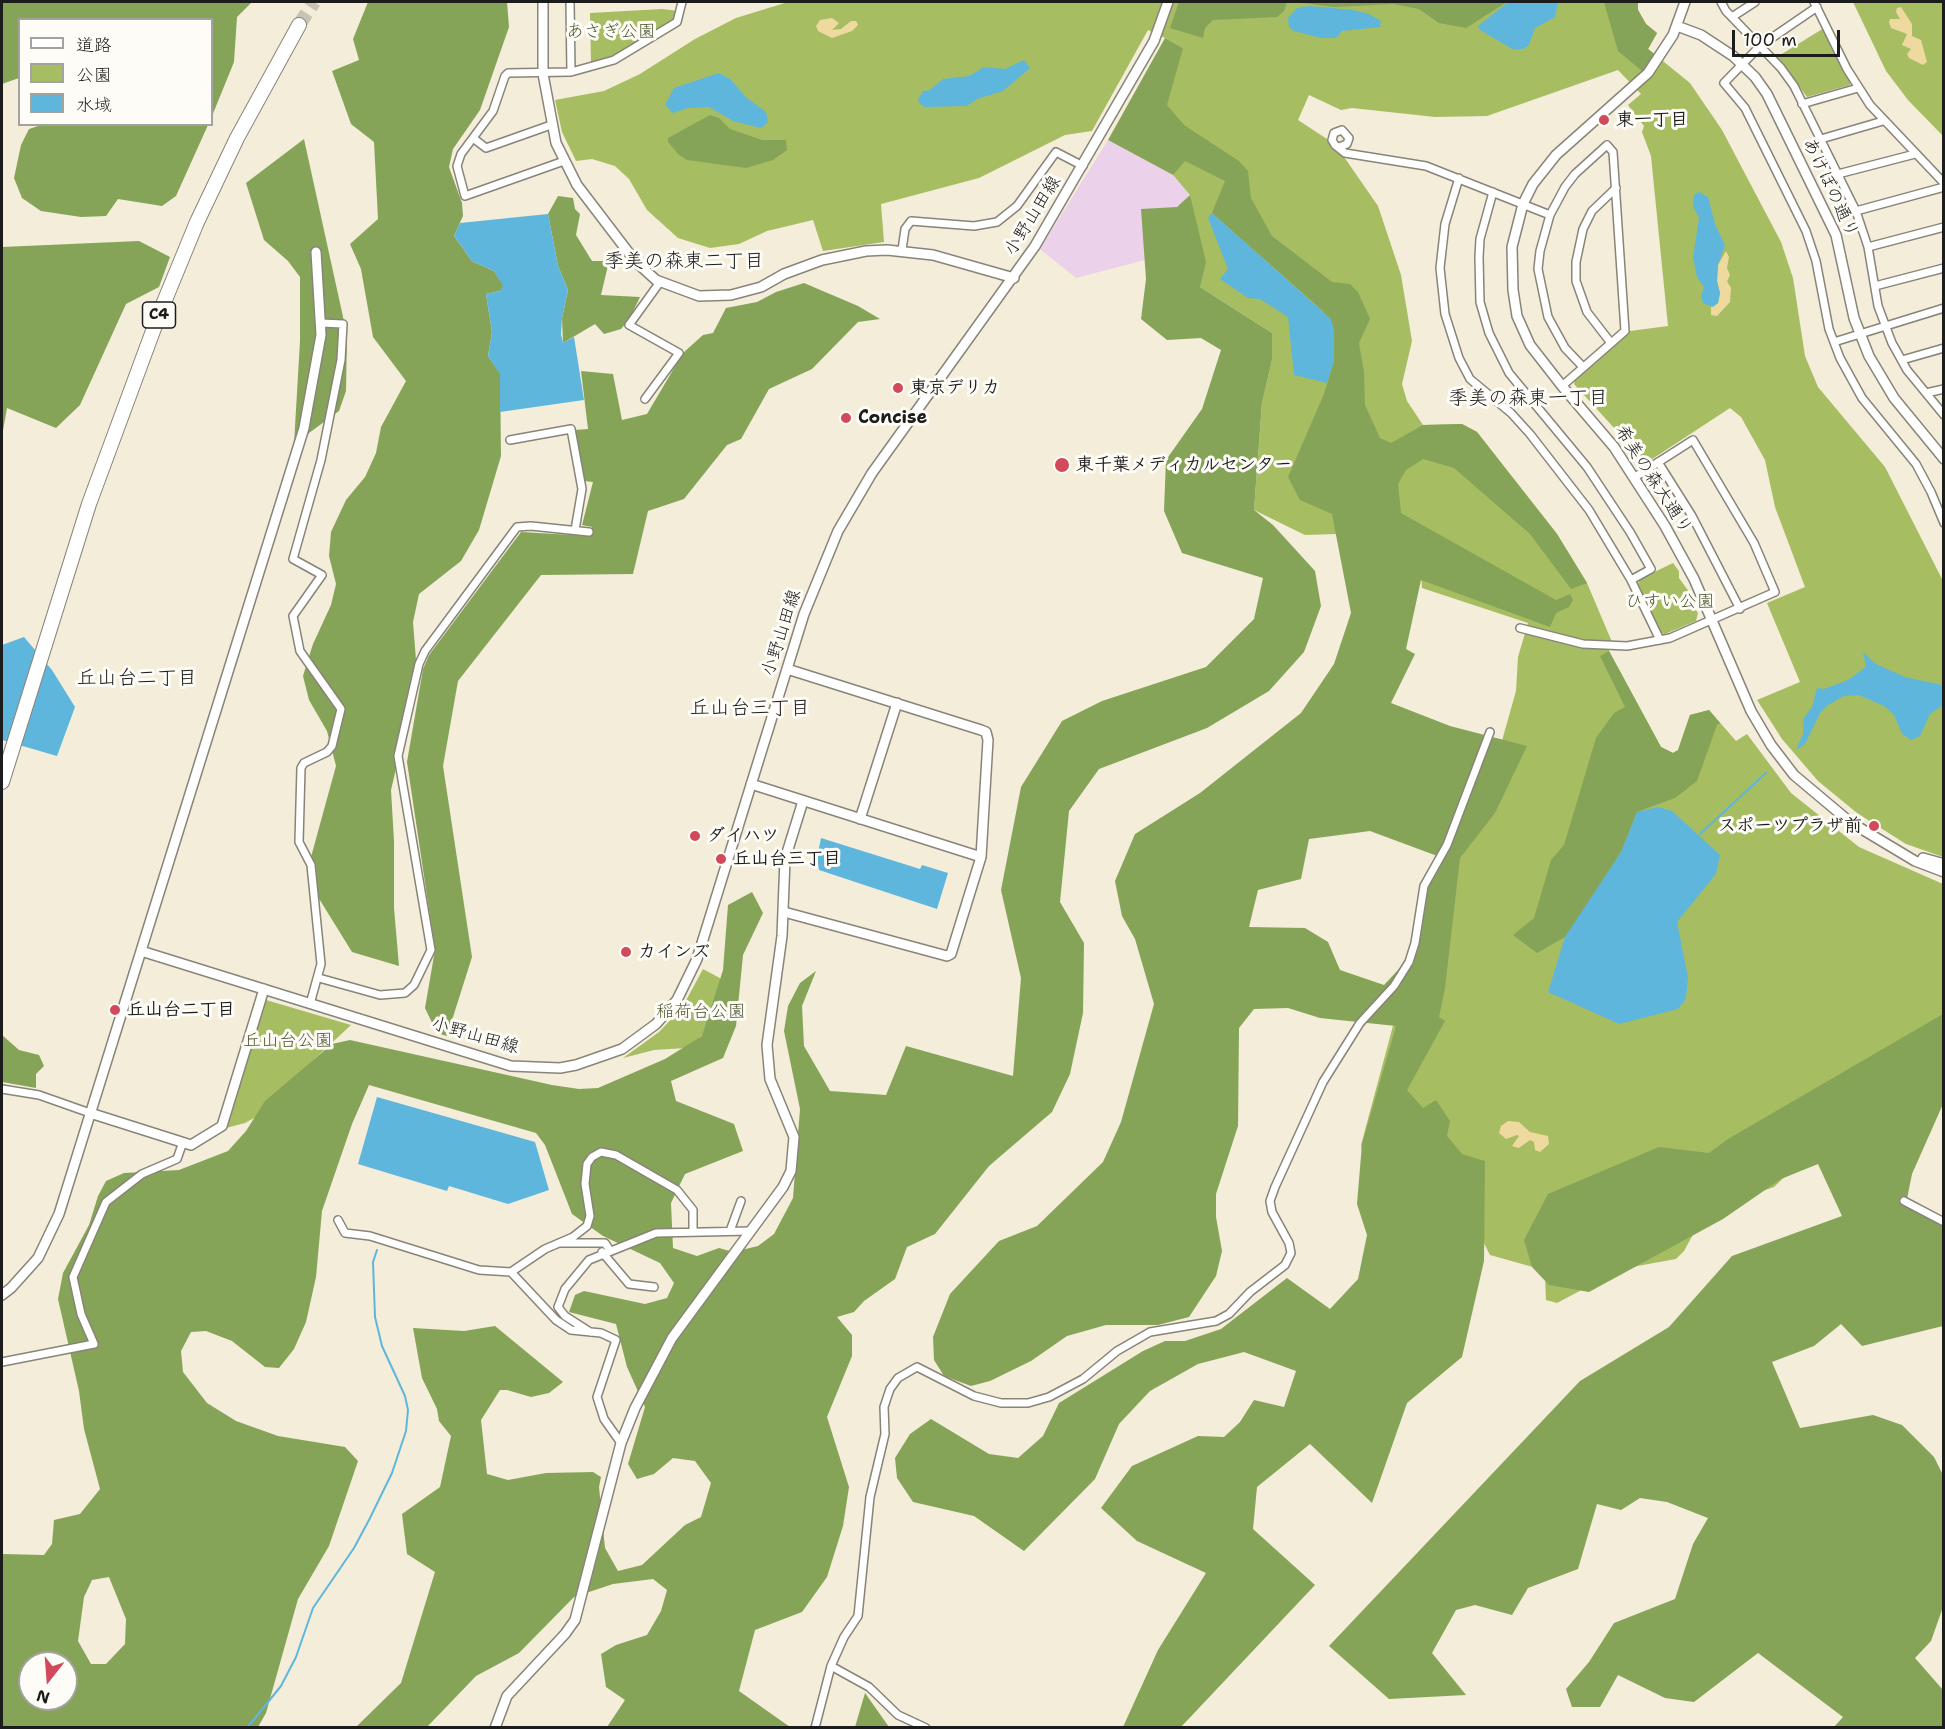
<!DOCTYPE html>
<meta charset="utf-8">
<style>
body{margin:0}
#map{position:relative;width:1945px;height:1729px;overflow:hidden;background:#f3edd9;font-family:"Shantell Sans","Klee One",sans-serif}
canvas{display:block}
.frame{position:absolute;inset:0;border:3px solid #1c1c1c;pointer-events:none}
.legend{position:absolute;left:18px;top:18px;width:195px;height:108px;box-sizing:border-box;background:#fdfcf7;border:2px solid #a3a29f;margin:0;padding:8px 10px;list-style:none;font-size:18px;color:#1c1c1c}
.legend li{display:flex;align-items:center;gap:12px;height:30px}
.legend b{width:30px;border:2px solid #a3a29f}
.north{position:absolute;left:18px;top:1651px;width:60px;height:60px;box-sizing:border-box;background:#fdfcf7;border:2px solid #a3a29f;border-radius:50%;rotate:197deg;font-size:16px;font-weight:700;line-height:24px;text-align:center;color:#1c1c1c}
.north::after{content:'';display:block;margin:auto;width:21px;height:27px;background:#d1495b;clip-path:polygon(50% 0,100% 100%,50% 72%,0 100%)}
.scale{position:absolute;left:1732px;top:30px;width:108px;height:27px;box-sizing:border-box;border:3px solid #1c1c1c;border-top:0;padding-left:8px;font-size:18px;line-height:21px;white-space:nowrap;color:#1c1c1c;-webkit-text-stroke:4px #fdfcf7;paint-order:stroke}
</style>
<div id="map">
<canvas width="1945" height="1729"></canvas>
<div class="frame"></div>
<ul class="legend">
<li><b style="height:8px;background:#fff"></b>道路</li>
<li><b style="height:16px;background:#a7bd62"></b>公園</li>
<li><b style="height:16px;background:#5fb6dc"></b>水域</li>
</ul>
<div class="north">N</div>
<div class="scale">100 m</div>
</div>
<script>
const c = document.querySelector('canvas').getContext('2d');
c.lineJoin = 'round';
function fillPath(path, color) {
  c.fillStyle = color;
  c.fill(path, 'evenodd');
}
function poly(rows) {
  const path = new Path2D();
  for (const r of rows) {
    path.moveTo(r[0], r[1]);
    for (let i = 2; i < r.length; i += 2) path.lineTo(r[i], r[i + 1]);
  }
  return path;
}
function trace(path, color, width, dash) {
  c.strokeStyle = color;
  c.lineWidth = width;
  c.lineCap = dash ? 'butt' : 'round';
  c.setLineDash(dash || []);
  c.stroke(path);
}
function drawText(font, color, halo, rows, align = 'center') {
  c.font = font + ' "Shantell Sans","Klee One",sans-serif';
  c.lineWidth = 6;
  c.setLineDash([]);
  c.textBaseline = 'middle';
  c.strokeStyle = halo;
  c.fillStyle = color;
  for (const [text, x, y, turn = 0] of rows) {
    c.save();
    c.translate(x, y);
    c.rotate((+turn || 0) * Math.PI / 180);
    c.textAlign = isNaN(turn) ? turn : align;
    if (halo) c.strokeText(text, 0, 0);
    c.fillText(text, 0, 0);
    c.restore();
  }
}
const built = poly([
 [1108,140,1173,175,1190,195,1177,207,1145,246,1145,260,1076,278,1040,249]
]);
const green = poly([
 [788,2,1638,2,1638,10,1646,24,1657,33,1648,49,1690,83,1722,130,1781,242,1793,278,1805,356,1818,387,1885,467,1943,581,1943,857,1906,844,1857,813,1818,781,1782,739,1757,700,1800,682,1767,603,1805,587,1775,507,1765,460,1741,417,1730,408,1643,465,1638,464,1615,429,1574,384,1575,380,1630,331,1668,326,1651,156,1642,132,1644,126,1628,105,1641,94,1618,70,1487,116,1435,117,1352,108,1341,110,1309,95,1298,120,1327,139,1342,154,1378,206,1401,275,1412,341,1402,384,1407,401,1423,425,1462,424,1477,432,1557,534,1587,583,1612,642,1607,643,1609,651,1661,747,1673,753,1678,750,1690,715,1709,710,1736,741,1747,734,1791,793,1859,847,1943,884,1943,1025,1774,1187,1742,1198,1702,1218,1684,1251,1676,1259,1621,1269,1557,1303,1546,1300,1545,1276,1540,1269,1490,1255,1469,1214,1367,1185,1361,1145,1419,929,1423,892,1494,769,1516,691,1518,657,1528,623,1422,588,1419,548,1365,533,1305,535,1254,510,1262,403,1272,360,1272,333,1200,287,1190,195,1173,175,1185,143,1141,121,1183,48,1165,38,1148,30,1092,131,1065,135,979,178,881,204,884,242,823,251,813,220,767,231,739,244,710,248,678,238,647,210,629,179,615,166,592,159,576,161,562,132,555,100,604,91,640,74,695,39,736,18],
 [1853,2,1943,2,1943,136,1908,100,1886,71],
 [662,9,679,11,671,21,613,56,591,64,590,13],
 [1824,28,1850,79,1850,85,1807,97,1777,57],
 [1673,563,1679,571,1679,578,1692,596,1691,603,1698,613,1696,621,1665,634,1661,633,1638,584,1640,579],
 [703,969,729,983,717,1024,686,1048,654,1050,623,1058,659,1032,682,1008],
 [266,1000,351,1025,308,1065,265,1112,245,1123,226,1128]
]);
const forest = poly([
 [2,2,252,2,237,17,234,62,212,116,212,20,20,20,19,78,2,84],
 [368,2,507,2,509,27,480,110,453,149,449,167,462,203,463,216,454,236,472,261,494,271,504,286,500,291,486,294,492,332,488,356,500,373,501,456,479,530,461,561,419,594,413,622,416,660,410,709,391,790,394,841,394,908,399,966,352,952,318,897,311,857,336,766,327,731,309,700,303,676,313,644,331,605,336,584,329,556,331,532,346,500,365,477,376,453,381,427,406,381,373,337,361,269,350,244,378,219,374,142,351,124,332,71,359,60,353,39],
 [1179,2,1287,2,1284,11,1277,17,1213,20,1205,28,1203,38,1170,28],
 [1295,2,1507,2,1466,28,1439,23,1419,9,1393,4,1334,7],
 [1604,2,1638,2,1638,10,1646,24,1657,33,1648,49,1657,56,1643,72,1618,51],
 [1165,38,1183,48,1167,105,1184,125,1239,161,1248,171,1251,198,1272,236,1332,282,1350,284,1358,292,1370,319,1359,343,1364,372,1365,405,1380,438,1391,443,1423,425,1462,424,1477,432,1557,534,1587,583,1571,589,1530,534,1454,468,1423,459,1406,470,1398,484,1401,513,1556,600,1570,594,1573,600,1569,607,1556,613,1550,627,1421,580,1406,649,1415,654,1391,703,1450,726,1527,746,1495,813,1460,858,1445,988,1439,1017,1445,1021,1407,1090,1423,1108,1436,1100,1450,1121,1447,1136,1462,1154,1485,1161,1484,1261,1462,1357,1407,1403,1372,1503,1310,1444,1257,1487,1253,1529,1315,1585,1181,1727,1123,1727,1158,1650,1206,1573,1137,1541,1101,1508,1132,1466,1198,1436,1224,1437,1240,1422,1254,1400,1284,1407,1296,1371,1244,1352,1198,1364,1150,1391,1119,1424,1095,1479,1024,1551,974,1516,913,1502,897,1478,895,1458,910,1434,931,1419,989,1454,1018,1458,1043,1436,1059,1403,1143,1351,1165,1341,1185,1341,1221,1329,1287,1278,1330,1309,1358,1279,1367,1235,1357,1204,1362,1144,1396,1026,1320,1018,1288,1008,1254,1009,1239,1028,1238,1126,1216,1194,1216,1217,1222,1251,1216,1276,1189,1317,1158,1325,1106,1325,1067,1336,1031,1361,990,1381,971,1386,944,1376,934,1360,933,1337,950,1294,999,1241,1037,1226,1103,1162,1121,1122,1154,1004,1135,939,1122,916,1115,881,1135,834,1200,793,1301,713,1334,664,1351,613,1332,514,1300,500,1288,477,1324,394,1334,361,1323,311,1212,213,1225,181,1185,161,1173,175,1108,140],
 [1370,831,1440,857,1428,886,1412,955,1384,985,1340,970,1328,942,1305,928,1249,927,1258,890,1301,879,1309,839],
 [710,115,719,118,730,129,762,140,786,140,787,150,773,160,746,168,687,160,678,154,668,142,668,138],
 [44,124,208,124,208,125,176,196,162,206,118,199,106,216,81,217,41,211,22,198,14,178,21,145,29,129],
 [304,139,347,335,346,391,339,411,294,444,300,341,300,277,288,261,264,240,246,183],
 [1190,195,1206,262,1200,287,1272,333,1272,360,1262,403,1254,510,1273,525,1315,571,1321,606,1304,652,1269,691,1207,728,1099,769,1069,811,1060,902,1084,943,1083,1013,1070,1074,1052,1112,989,1166,935,1234,907,1247,895,1279,864,1301,854,1312,837,1317,852,1335,852,1356,827,1417,849,1487,843,1526,827,1577,802,1612,755,1630,739,1691,790,1727,607,1727,625,1700,606,1687,601,1654,616,1645,647,1635,661,1611,667,1590,653,1579,613,1584,574,1597,519,1653,476,1676,427,1727,356,1727,401,1683,435,1572,407,1554,402,1514,440,1487,451,1436,439,1421,437,1409,422,1378,413,1328,464,1331,495,1326,563,1382,549,1393,531,1397,507,1390,500,1390,481,1420,487,1474,508,1480,546,1473,593,1472,601,1477,599,1487,605,1548,618,1571,642,1565,685,1525,701,1517,711,1483,695,1461,673,1458,654,1474,637,1479,628,1464,645,1407,627,1367,616,1324,569,1312,575,1295,584,1291,645,1304,667,1298,674,1283,660,1263,603,1236,572,1214,545,1145,536,1133,369,1085,352,1124,322,1211,316,1277,306,1322,294,1349,279,1368,265,1367,232,1341,206,1331,191,1332,181,1351,183,1372,207,1403,236,1421,278,1436,345,1447,358,1461,329,1546,298,1599,266,1713,258,1727,2,1727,2,1554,44,1555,52,1544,54,1520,80,1514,100,1489,84,1429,79,1391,58,1299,63,1273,89,1225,98,1196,106,1181,124,1173,179,1170,228,1151,246,1131,265,1101,332,1044,350,1040,552,1085,579,1089,598,1088,665,1059,702,1036,723,970,728,905,752,892,763,913,743,955,736,1026,723,1058,671,1081,676,1101,734,1124,743,1151,685,1174,671,1203,673,1248,697,1256,719,1248,733,1252,758,1246,774,1234,793,1198,800,1109,784,1031,788,1006,800,983,816,971,802,1006,804,1046,830,1091,886,1095,906,1046,1013,1076,1021,978,1001,890,1021,787,1062,721,1102,701,1206,667,1254,619,1263,578,1182,553,1164,511,1166,460,1202,409,1221,350,1201,338,1167,340,1141,319,1146,279,1141,209,1177,207],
 [109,1577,126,1619,125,1644,106,1664,91,1664,78,1641,84,1597,92,1580],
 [30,1663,66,1663,66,1699,30,1699],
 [558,196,573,198,575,209,580,214,576,235,592,261,609,261,601,295,640,297,630,318,621,329,604,334,595,324,563,343,562,318,568,290,558,266,548,214],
 [139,241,170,257,159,287,126,304,80,405,56,428,7,408,2,436,2,247],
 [804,283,858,306,880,319,858,322,812,369,769,389,741,439,727,445,684,499,648,511,633,574,541,575,458,681,443,766,472,957,447,1036,437,1033,425,1008,435,950,407,762,423,669,429,655,521,532,590,536,592,527,582,525,593,482,584,481,575,430,588,429,581,371,613,374,622,420,647,414,683,353,703,335,713,333,726,308,757,302,776,292],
 [1609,651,1661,747,1673,753,1678,750,1690,715,1709,710,1720,723,1717,725,1697,781,1675,798,1637,812,1621,852,1582,915,1565,937,1537,953,1513,935,1534,918,1551,860,1564,845,1596,738,1614,713,1625,707,1600,656],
 [1943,1014,1943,1104,1912,1174,1907,1199,1943,1221,1943,1326,1862,1346,1841,1324,1814,1346,1772,1362,1800,1428,1873,1415,1902,1425,1934,1457,1943,1475,1943,1607,1931,1641,1915,1658,1943,1690,1943,1727,1834,1727,1843,1717,1758,1653,1694,1702,1665,1698,1618,1675,1600,1707,1572,1707,1566,1689,1589,1662,1614,1623,1675,1599,1693,1544,1708,1518,1667,1502,1640,1498,1621,1510,1597,1504,1578,1569,1528,1588,1512,1615,1475,1605,1456,1610,1432,1653,1466,1695,1389,1699,1329,1646,1580,1381,1669,1327,1732,1256,1842,1216,1818,1164,1781,1179,1723,1219,1589,1292,1549,1285,1532,1267,1524,1240,1548,1194,1659,1147,1709,1153,1728,1139],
 [2,1035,19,1050,39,1055,44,1066,36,1074,36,1088,2,1082],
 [865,1693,889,1727,855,1727]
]);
const sand = poly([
 [1901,7,1912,24,1912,36,1921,40,1927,62,1923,65,1909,58,1907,54,1911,49,1902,45,1907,34,1891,28,1889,22,1890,19,1900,19,1896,12,1897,8],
 [832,18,839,23,832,30,841,29,851,21,856,21,858,25,852,31,832,38,818,31,816,26,820,20],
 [1726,251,1729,257,1727,268,1730,275,1727,281,1731,288,1730,302,1717,316,1711,315,1711,307,1718,303,1720,293,1717,281,1718,265],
 [1508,1121,1519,1122,1530,1132,1548,1136,1549,1144,1540,1152,1535,1150,1534,1142,1530,1140,1519,1148,1512,1146,1519,1136,1517,1135,1506,1139,1499,1133,1501,1126]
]);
const water = poly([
 [1519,2,1558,2,1555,17,1535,28,1529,45,1523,49,1514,50,1480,30,1478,26,1507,3],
 [1309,6,1353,10,1369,14,1381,21,1380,27,1342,31,1336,38,1321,38,1294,31,1289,27,1288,18,1297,8],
 [1024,60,1030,68,1003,91,977,99,967,106,925,107,920,104,918,100,923,91,930,90,943,79,969,76,984,67,1005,69],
 [719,73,730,79,747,98,766,112,768,122,764,126,760,128,733,121,709,107,688,108,673,113,665,105,674,88],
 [1699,192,1708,197,1715,224,1725,245,1718,265,1717,281,1720,293,1718,303,1713,307,1703,303,1701,296,1704,287,1697,277,1693,257,1699,218,1693,206,1694,195],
 [1212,213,1331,319,1334,330,1334,361,1327,383,1294,375,1288,317,1260,299,1248,298,1220,279,1228,269,1208,218],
 [548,214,558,266,568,290,562,318,561,334,563,343,574,337,584,400,500,412,500,374,488,356,492,332,486,294,500,291,503,286,494,271,472,261,454,236,460,223],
 [24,637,52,670,75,707,57,756,2,740,2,645],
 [1863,652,1876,664,1905,677,1942,685,1943,705,1930,714,1920,736,1911,740,1902,734,1894,715,1884,706,1859,695,1844,696,1828,705,1820,713,1805,744,1796,750,1803,734,1804,718,1812,707,1817,688,1824,689,1848,680,1863,669,1866,666],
 [1658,807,1672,811,1720,855,1716,874,1677,922,1688,977,1686,999,1678,1009,1619,1024,1548,992,1565,937,1621,852,1637,812],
 [821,838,920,869,922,865,948,873,937,909,819,870,817,858],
 [377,1097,535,1142,549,1190,508,1204,449,1186,447,1191,358,1164]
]);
const stream = poly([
 [1700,834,1766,773],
 [247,1728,281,1686,296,1657,313,1608,354,1548,369,1520,392,1473,406,1431,408,1410,405,1396,382,1346,375,1317,373,1262,377,1250]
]);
const motorwayTunnel = poly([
 [299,25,314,2]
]);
const minor = poly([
 [570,2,571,72],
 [1721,2,1726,11,1781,68,1794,86,1856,211,1868,247,1878,306,1892,343,1907,370,1944,415],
 [1814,2,1847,69,1870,105,1944,183],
 [1817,7,1760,46,1724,83,1745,108,1806,231,1816,261,1829,329,1840,358,1862,398,1916,464,1931,492,1944,523],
 [1732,17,1755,2],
 [1802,104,1858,88],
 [473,138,486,148,551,125],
 [1821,139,1883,121],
 [1339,147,1347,144,1349,138,1342,130,1334,133,1332,140,1335,145,1345,153,1426,166,1550,215],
 [564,161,465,196,457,166,461,154,493,111,505,76,508,73,571,72,614,60,677,22,682,2],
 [1838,174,1915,154],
 [1459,178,1445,224,1440,268,1445,314,1459,358,1470,379,1511,413,1530,434,1589,510,1631,580,1660,640],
 [1493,192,1480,239,1479,257,1480,302,1489,333,1509,373,1587,467,1630,532,1651,569,1631,580],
 [1856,211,1944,187],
 [1868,247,1944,227],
 [902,250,905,229,911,221,974,226,997,222,1017,206,1056,152,1083,166],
 [1875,286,1944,268],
 [1834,342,1944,308],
 [1611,343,1587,312,1576,281,1576,262,1583,229,1592,211,1616,188],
 [1902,360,1944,348],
 [1562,386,1625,331,1613,152,1607,145,1575,174,1565,187,1550,215,1540,251,1538,269,1548,317,1565,348,1583,367],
 [1926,393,1944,389],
 [645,399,679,353,629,325,660,282],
 [510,440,571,429,582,489,575,530],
 [1658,462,1692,516,1740,609],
 [1520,628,1583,644,1627,646,1670,638,1775,592,1754,543,1693,440,1635,477],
 [319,978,380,995,405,993,414,985,431,950,398,756,419,664,425,651,517,527,531,526,589,532],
 [310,1004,321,964,311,865,299,842,301,768,304,763,327,752,332,746,341,709,300,651,293,616,322,575,293,559,321,460,341,360,343,324,321,323],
 [2,1089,39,1095,90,1113],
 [1904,1201,1944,1222],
 [338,1220,345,1233,370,1236,479,1270,511,1272,545,1249,573,1237,587,1226,590,1216,585,1184,587,1164,592,1157,601,1152,616,1155,677,1190,693,1210,693,1232],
 [730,1231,741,1201],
 [559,1243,605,1243,609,1249],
 [602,1252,629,1284,654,1287],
 [511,1272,556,1320,571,1330,601,1333,616,1340,597,1397,604,1419,621,1443],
 [590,1332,565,1316,558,1307,565,1289,589,1260,656,1233,751,1231],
 [2,1362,94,1344,81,1314,73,1277,106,1202,142,1174,177,1159,183,1142],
 [831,1666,869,1687,898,1715,926,1728],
 [815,1728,831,1666,844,1637,858,1616,870,1497,885,1434,884,1407,890,1389,898,1378,917,1367,974,1396,1001,1403,1028,1403,1049,1397,1083,1379,1117,1351,1150,1332,1216,1321,1229,1314,1250,1292,1285,1265,1291,1253,1289,1243,1272,1212,1270,1201,1275,1187,1323,1082,1360,1023,1394,986,1409,962,1415,943,1424,886,1447,845,1490,732]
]);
const tertiary = poly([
 [543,2,543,74,556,143,577,185,635,261,656,280,699,296,731,295,761,287,784,274,822,260,866,251,887,250,933,255,1014,278],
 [1685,2,1673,35,1648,73,1556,155,1533,184,1523,204,1512,247,1513,290,1517,316,1530,345,1562,386,1614,447,1665,526,1694,579,1751,711,1771,745,1794,775,1850,822,1915,861,1944,872],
 [1677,26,1701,35,1733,56,1755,77,1767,94,1836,235,1854,318,1869,356,1894,398,1944,459],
 [751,784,981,857],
 [860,819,897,703],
 [1923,858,1944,864],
 [784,912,947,956,951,954,981,857,988,740,986,732,981,730,787,669],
 [141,951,511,1066,560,1068,576,1065,622,1049,656,1024,677,1000,697,959,804,614,838,531,872,473,1035,246,1154,41,1168,2],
 [90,1113,191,1145,222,1126,264,989],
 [2,1295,11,1288,38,1258,59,1214,304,428,321,335,316,252],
 [495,1728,507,1696,565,1634,575,1620,621,1443,635,1408,672,1338,783,1187,791,1171,794,1137,770,1079,767,1045,782,936,785,859,803,801]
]);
const motorway = poly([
 [2,782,89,504,160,312,197,222,237,138,299,25]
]);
const markers = [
 [1604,120,6,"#d1495b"],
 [898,388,6,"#d1495b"],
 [846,418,6,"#d1495b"],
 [1062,465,8,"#d1495b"],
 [1874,826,6,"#d1495b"],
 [695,836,6,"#d1495b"],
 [721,859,6,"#d1495b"],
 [626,952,6,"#d1495b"],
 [115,1010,6,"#d1495b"]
];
const shields = [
 [159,315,33]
];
const shieldNames = [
 ["C4",159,315]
];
const parkNames = [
 ["あさぎ公園",611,32],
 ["ひすい公園",1670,602],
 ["稲荷台公園",701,1012],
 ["丘山台公園",288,1041]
];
const poiNames = [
 ["東一丁目",1616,120],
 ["東京デリカ",910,388],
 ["Concise",858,418],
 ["東千葉メディカルセンター",1076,465],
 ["スポーツプラザ前",1862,826,"right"],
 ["ダイハツ",707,836],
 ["丘山台三丁目",733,859],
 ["カインズ",638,952],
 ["丘山台二丁目",127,1010]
];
const streetNames = [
 ["あけぼの通り",1830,188,65],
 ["小野山田線",1033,216,-58],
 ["希美の森大通り",1653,480,57],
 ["小野山田線",782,633,-72],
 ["小野山田線",475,1036,16]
];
const neighbourhoodNames = [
 ["季美の森東二丁目",684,262],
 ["季美の森東一丁目",1528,399],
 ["丘山台二丁目",137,679],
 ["丘山台三丁目",750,709]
];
fillPath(built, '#ecd1ea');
fillPath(green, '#a7bd62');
fillPath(forest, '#85a458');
fillPath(sand, '#eeda9e');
fillPath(water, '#5fb6dc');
trace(stream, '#5fb6dc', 2);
trace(motorwayTunnel, '#c8c3b3', 14, [14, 7]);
trace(minor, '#88847a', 10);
trace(tertiary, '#88847a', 12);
trace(motorway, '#88847a', 16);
trace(minor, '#fff', 7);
trace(tertiary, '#fff', 9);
trace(motorway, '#fff', 14);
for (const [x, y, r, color] of markers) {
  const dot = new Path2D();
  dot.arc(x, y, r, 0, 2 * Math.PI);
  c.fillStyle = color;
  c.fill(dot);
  trace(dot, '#fdfcf7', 2);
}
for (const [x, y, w] of shields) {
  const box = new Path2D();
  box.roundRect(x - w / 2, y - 13, w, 26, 4.5);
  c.fillStyle = '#fdfcf7';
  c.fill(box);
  trace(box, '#1c1c1c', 1.5);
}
drawText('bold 16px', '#1c1c1c', null, shieldNames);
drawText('18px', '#545c38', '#fdfcf7', parkNames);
drawText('bold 18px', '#1c1c1c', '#fdfcf7', poiNames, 'left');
drawText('18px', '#1c1c1c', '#fdfcf7', streetNames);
drawText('20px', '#1c1c1c', '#fdfcf7', neighbourhoodNames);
</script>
